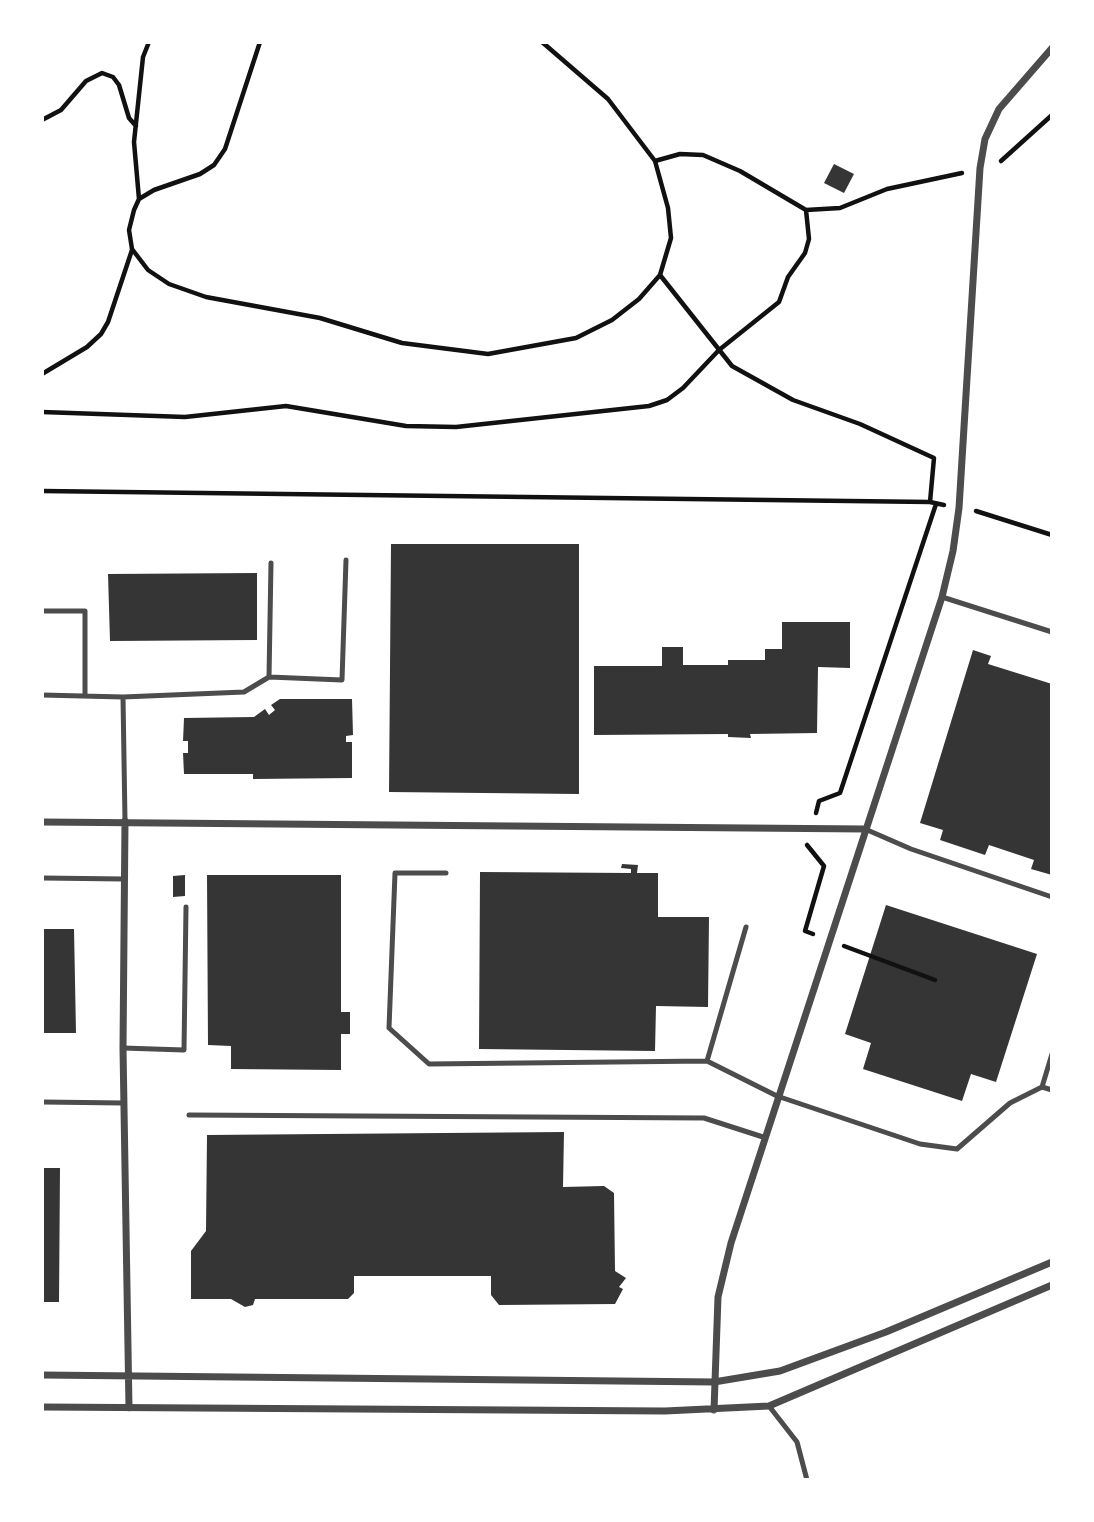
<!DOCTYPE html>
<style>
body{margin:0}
#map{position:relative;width:1094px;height:1522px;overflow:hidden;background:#fff;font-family:Roboto,sans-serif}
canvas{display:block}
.frame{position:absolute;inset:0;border:44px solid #fff;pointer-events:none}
</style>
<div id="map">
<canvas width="1094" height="1522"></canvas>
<div class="frame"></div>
</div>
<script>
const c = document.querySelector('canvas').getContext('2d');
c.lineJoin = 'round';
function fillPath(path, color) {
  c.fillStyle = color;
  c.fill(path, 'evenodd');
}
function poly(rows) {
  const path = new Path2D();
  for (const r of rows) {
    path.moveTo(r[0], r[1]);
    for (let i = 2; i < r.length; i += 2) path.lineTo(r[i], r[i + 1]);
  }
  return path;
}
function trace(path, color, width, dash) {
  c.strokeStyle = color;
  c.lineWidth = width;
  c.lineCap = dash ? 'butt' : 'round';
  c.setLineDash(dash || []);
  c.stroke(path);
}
const building = poly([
 [834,164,854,174,844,193,824,183],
 [391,544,579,544,579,794,389,792],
 [257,573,257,640,110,641,108,574],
 [782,622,850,622,850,668,818,667,817,733,750,734,751,738,728,737,728,734,594,735,594,666,662,666,662,647,683,647,683,665,728,665,728,660,765,660,765,649,782,649],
 [973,650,991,656,988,664,1052,684,1052,875,1031,869,1034,860,989,845,985,855,940,840,943,830,920,823],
 [280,699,352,699,353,735,346,736,346,742,352,742,352,778,253,779,253,774,184,774,183,753,188,753,188,741,183,741,184,718,254,717,265,709,269,715,275,710,271,705],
 [622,864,638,865,637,873,658,873,658,917,709,917,708,1007,656,1006,655,1051,479,1049,480,872,631,873,631,869,621,868],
 [185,875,185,896,173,897,173,876],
 [207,875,341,875,341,1012,350,1012,350,1034,341,1034,341,1070,231,1069,231,1046,208,1045],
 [886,905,1037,954,996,1082,971,1074,962,1101,863,1069,871,1043,845,1034],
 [42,929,74,929,76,1033,42,1033],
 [564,1132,563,1187,604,1186,614,1193,615,1271,626,1278,619,1287,623,1289,615,1304,499,1305,491,1295,491,1276,354,1276,354,1293,348,1299,255,1299,253,1305,245,1307,231,1299,191,1299,191,1251,206,1231,207,1135],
 [42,1168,60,1168,59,1302,42,1302]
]);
const path = poly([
 [260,42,225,149,214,165,200,174,154,190,139,199,134,210,129,230,132,249,148,270,169,284,206,297,320,318,402,343,488,354,576,338,612,320,639,299,660,275,732,366,793,400,860,424,934,458,930,502],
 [542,42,608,99,655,161,668,208,671,238,660,275],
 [42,120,61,110,86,81,102,73,113,77,119,85,129,118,136,126],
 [655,161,680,154,703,155,740,171,806,210,840,208,887,189,962,173],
 [1001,161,1052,115],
 [139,199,134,142,143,57,149,42],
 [42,374,87,347,101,334,108,322,132,250],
 [42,412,185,417,286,406,406,426,456,427,649,406,667,400,683,388,719,350,779,302,788,277,805,253,809,239,806,210],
 [42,491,930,502,944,505],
 [976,511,1052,535],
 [816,813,819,801,840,793,936,504],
 [807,845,824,866,805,931,813,934],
 [844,946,935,980]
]);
const service = poly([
 [942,597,1052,632],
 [42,611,85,611,85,696],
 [269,677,271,563],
 [42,695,123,697,125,821],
 [123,697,244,692,269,677,342,680,346,560],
 [865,829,911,849,1052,897],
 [446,873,395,873,389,1028,429,1064,707,1061],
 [42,878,124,879],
 [746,927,707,1061,777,1096,920,1144,957,1149,1010,1103,1042,1087,1052,1054],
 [123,1048,184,1050,186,907],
 [1042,1087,1052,1090],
 [42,1102,124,1103],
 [189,1115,704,1118,763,1137],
 [769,1406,797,1442,807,1480]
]);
const minor = poly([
 [125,821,123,1048,129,1408],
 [42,822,865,829],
 [42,1375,714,1382,780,1371,886,1332,1052,1262],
 [42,1407,665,1411,769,1406,1052,1285],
 [714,1410,718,1297,731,1243,942,597,953,551,959,508,980,168,985,139,999,109,1052,48]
]);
fillPath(building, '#353535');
trace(path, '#111', 4.5);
trace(service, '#4c4c4c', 5);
trace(minor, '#4c4c4c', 7);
</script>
